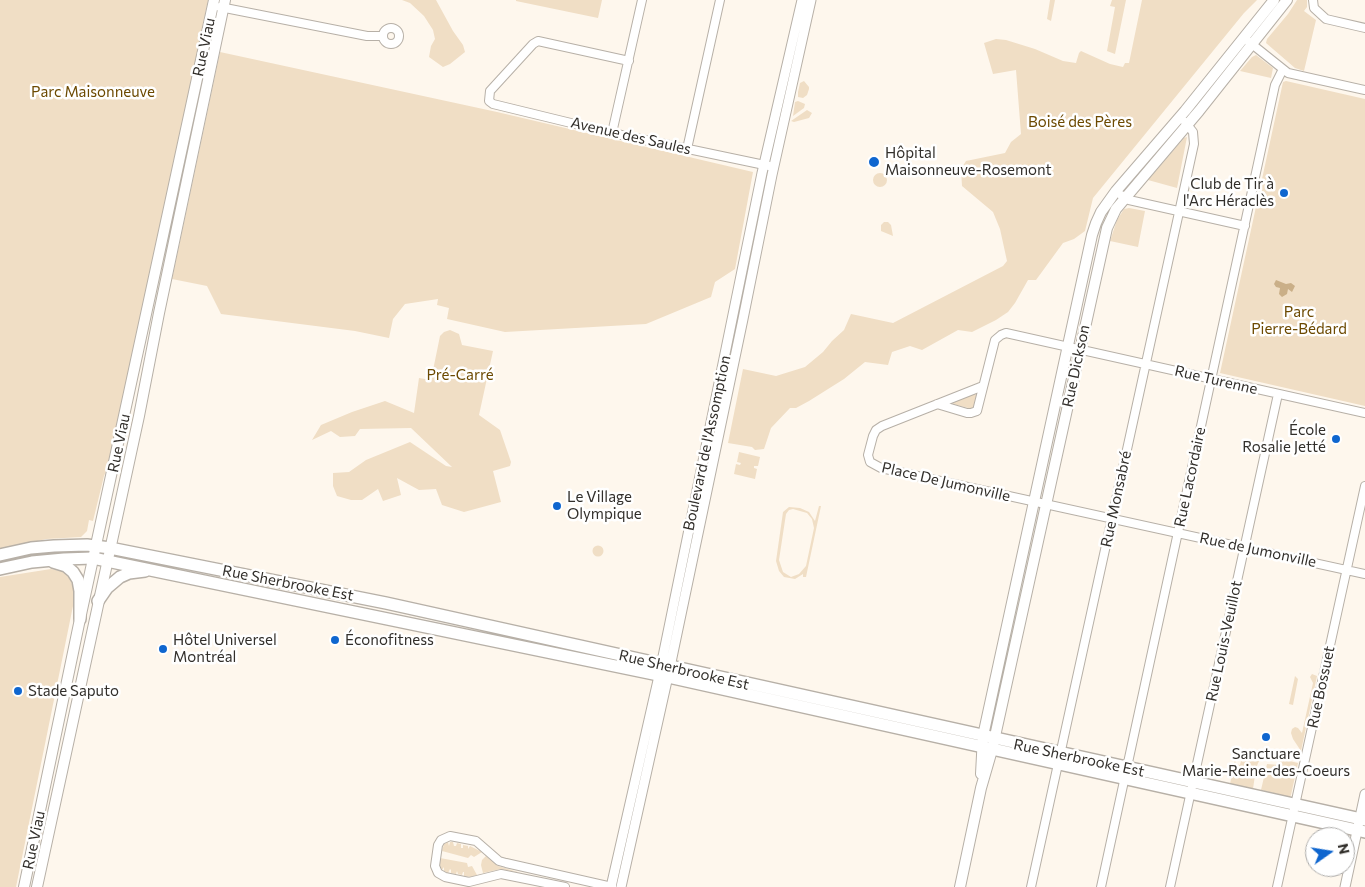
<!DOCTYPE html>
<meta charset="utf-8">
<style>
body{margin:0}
#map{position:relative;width:1365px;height:887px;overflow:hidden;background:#fef7ed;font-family:Commissioner,sans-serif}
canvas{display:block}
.north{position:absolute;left:1305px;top:827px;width:50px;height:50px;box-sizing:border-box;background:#fff;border:1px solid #adacaa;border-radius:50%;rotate:77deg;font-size:14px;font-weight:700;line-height:20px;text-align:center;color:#322f2b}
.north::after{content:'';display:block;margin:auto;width:18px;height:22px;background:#0f66cf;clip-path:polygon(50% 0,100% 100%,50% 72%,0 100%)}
</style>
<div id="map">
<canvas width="1365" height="887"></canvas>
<div class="north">N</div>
</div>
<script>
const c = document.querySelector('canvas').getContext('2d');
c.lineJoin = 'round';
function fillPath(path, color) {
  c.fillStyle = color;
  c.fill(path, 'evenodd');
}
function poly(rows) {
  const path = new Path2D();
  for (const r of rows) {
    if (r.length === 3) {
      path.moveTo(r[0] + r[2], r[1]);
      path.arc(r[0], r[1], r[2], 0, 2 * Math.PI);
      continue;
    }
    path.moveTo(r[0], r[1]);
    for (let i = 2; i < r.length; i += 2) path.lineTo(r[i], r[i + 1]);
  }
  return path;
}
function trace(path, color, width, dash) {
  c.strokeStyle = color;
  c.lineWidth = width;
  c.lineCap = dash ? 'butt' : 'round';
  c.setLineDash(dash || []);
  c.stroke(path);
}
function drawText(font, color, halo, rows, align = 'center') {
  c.font = font + ' Commissioner,sans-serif';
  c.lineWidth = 5;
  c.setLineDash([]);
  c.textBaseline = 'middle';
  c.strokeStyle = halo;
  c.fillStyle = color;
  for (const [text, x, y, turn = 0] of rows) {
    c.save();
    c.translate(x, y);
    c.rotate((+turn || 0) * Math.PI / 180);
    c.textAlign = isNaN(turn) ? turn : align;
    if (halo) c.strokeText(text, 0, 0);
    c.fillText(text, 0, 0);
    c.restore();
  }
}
const green = poly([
 [0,0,208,0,112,457,104,476,93,521,89,520,87,531,81,537,46,539,0,550],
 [402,0,436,0,453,31,463,45,465,52,450,64,443,67,429,57,431,46,435,39,433,30,424,16,410,3],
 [516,0,602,0,598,18,516,1],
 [1050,0,1055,0,1051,21,1047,19],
 [1112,0,1126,0,1115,54,1107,51,1115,7,1110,6],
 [1142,0,1257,0,1244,13,1093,198,1085,231,1074,239,1063,243,1036,280,1028,280,1015,303,1008,312,996,320,972,332,958,330,922,350,910,346,892,352,888,365,865,362,844,379,809,401,796,408,790,408,771,428,764,449,755,450,752,447,728,443,743,369,776,376,805,367,823,352,832,341,844,330,851,314,893,323,1003,266,1007,261,1000,229,993,212,962,186,961,169,966,161,1005,153,1011,142,1021,134,1016,70,993,74,984,43,996,39,1006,40,1035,49,1063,61,1076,63,1079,53,1081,51,1110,64,1123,67,1125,63,1129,63],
 [1297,0,1307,0,1307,7,1304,11,1316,20,1304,71,1295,68,1266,43,1267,39,1288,14],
 [220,52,497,112,753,172,735,269,715,282,711,297,646,324,505,332,447,319,449,308,437,305,438,299,405,304,393,319,389,338,355,331,221,314,207,286,172,279],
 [1256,55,1273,68,1271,78,1240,71,1252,57],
 [804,81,809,87,809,89,807,95,803,98,798,97,798,92,800,83],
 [1286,81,1365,99,1365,406,1220,373,1283,82],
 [798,101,805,104,804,108,793,116,795,102],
 [807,110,812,113,809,118,794,122,791,121],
 [1187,137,1177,188,1148,180,1184,138],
 [880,180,7],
 [1129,208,1145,211,1138,247,1110,241,1117,220,1124,209],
 [884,222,888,222,891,225,893,236,881,231,881,225],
 [450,330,459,334,462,345,493,351,479,415,500,430,511,462,510,466,493,471,501,502,464,512,442,505,436,489,419,490,397,478,401,495,383,501,378,489,362,500,351,500,337,496,333,486,333,473,349,472,366,460,410,442,446,466,452,467,411,428,360,429,355,436,340,437,331,431,312,440,321,425,352,412,385,401,414,413,419,378,431,380,440,336,444,332],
 [975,394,977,395,975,406,972,409,953,404,954,402],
 [739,452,760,457,758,466,754,466,754,468,757,469,755,479,734,474,736,464,740,465,741,463,737,462],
 [819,506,821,506,806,577,803,577,803,574,795,579,784,577,779,571,776,561,783,512,789,507,800,508,809,512,815,521],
 [793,509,807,513,812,519,814,528,806,566,799,574,791,577,783,572,779,560,786,514,789,510],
 [598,551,5.5],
 [51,569,64,572,70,579,74,590,74,601,16,887,0,887,0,577],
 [1312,674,1317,676,1301,751,1293,739,1291,733,1292,729,1295,727,1298,728,1302,733,1313,683,1310,677],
 [1295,676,1298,679,1293,705,1289,704],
 [1242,757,1259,761,1256,768,1253,789,1230,784,1235,759,1236,760,1235,764,1240,765],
 [1281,759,1298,763,1291,795,1290,797,1261,790,1267,764,1279,765],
 [448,842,449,846,450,842,453,842,454,846,456,846,457,843,461,844,461,848,463,848,463,845,468,846,468,849,470,846,482,852,474,857,471,855,468,858,442,851,444,844],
 [486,856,498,866,521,873,501,869,483,873,481,865,482,860],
 [440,858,467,863,468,867,472,866,477,875,471,877,464,876,464,872,463,872,462,875,458,874,457,871,456,874,451,873,451,870,450,869,448,873,444,871,444,867,442,870,439,864]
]);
const water = poly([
 [1276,280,1286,284,1291,283,1295,286,1292,292,1288,289,1287,294,1282,297,1279,294,1280,288,1276,287,1274,284]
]);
const minor = poly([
 [1313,0,1314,8,1326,19,1365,28],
 [220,7,367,36,382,36],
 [391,36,8],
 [1248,41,1288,73,1365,90],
 [629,61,538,41,533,44,490,91,489,101,493,104,612,133,774,167],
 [612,133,642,0],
 [687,149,720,0],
 [1121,195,1129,200,1245,226],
 [983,386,882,426,876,430,873,436,868,455,870,462,881,468,1365,574],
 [937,404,967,413,971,413,977,411,995,340,1001,335,1006,333,1365,413],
 [565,887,501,874,469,882,445,877,438,873,435,866,438,845,441,840,450,836,476,841,499,861,506,863,612,887],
 [1031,887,1194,144,1193,132,1185,122],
 [1101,887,1275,85,1283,69],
 [1170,887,1278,394],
 [1277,887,1365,486]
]);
const tertiary = poly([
 [611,887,659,676,762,173,802,0],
 [621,887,670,667,743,319,772,175,811,0],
 [1345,887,1365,794]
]);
const secondary = poly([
 [981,774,983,736,1092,235,1096,223,1101,212,1116,191,1185,111,1274,0],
 [24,887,80,619,214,0],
 [37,887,139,416,159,313,225,0],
 [960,887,981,788,992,750,1107,228,1116,209,1199,111,1287,0]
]);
const primary = poly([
 [0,555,31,548,54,546,87,545,110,548,386,603,1365,820],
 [53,562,66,566,73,572,78,580,80,591,80,619],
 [0,569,32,562,64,559,93,558,107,561,673,678,1365,832],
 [98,601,107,588,120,577,129,573,145,571]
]);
const markers = [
 [874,162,6,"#0f66cf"],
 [1284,193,5,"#0f66cf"],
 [1336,439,5,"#0f66cf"],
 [557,506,5,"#0f66cf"],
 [335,640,5,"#0f66cf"],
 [163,649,5,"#0f66cf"],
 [18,691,5,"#0f66cf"],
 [1266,737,5,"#0f66cf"]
];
const streetNames = [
 ["Rue Viau",204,47,-78],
 ["Avenue des Saules",631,136,13],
 ["Rue Dickson",1076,366,-78],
 ["Rue Turenne",1216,380,13],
 ["Rue Viau",119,443,-78],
 ["Boulevard de l'Assomption",707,443,-78],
 ["Rue Lacordaire",1190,477,-78],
 ["Place De Jumonville",946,482,13],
 ["Rue Monsabré",1116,499,-78],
 ["Rue de Jumonville",1258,550,12],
 ["Rue Sherbrooke Est",288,583,11],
 ["Rue Louis-Veuillot",1224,641,-78],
 ["Rue Sherbrooke Est",684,670,13],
 ["Rue Bossuet",1321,687,-78],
 ["Rue Sherbrooke Est",1079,758,12],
 ["Rue Viau",34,840,-78]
];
const parkNames = [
 ["Parc Maisonneuve",93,92],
 ["Boisé des Pères",1080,122],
 ["Parc",1299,312],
 ["Pierre-Bédard",1299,329],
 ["Pré-Carré",460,375]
];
const poiNames = [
 ["Hôpital",885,153],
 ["Maisonneuve-Rosemont",885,170],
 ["Club de Tir à",1274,184,"right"],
 ["l'Arc Héraclès",1274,201,"right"],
 ["École",1326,430,"right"],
 ["Rosalie Jetté",1326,447,"right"],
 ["Le Village",567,497],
 ["Olympique",567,514],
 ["Hôtel Universel",173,640],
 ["Montréal",173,657],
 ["Éconofitness",345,640],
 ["Stade Saputo",28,691],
 ["Sanctuare",1266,754,"center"],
 ["Marie-Reine-des-Coeurs",1266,771,"center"]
];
fillPath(green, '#f0dec5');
fillPath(water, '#caaf88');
trace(minor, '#b7b0a7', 10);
trace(tertiary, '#b7b0a7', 11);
trace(secondary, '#b7b0a7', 12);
trace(primary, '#b7b0a7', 14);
trace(minor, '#fff', 8);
trace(tertiary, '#fff', 9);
trace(secondary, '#fff', 10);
trace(primary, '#fff', 11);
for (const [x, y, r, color] of markers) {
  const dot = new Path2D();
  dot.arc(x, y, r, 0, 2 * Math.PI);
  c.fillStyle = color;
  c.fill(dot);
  trace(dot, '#fff', 2);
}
drawText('15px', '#322f2b', '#fff', streetNames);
drawText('15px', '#6c4900', '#fff', parkNames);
drawText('15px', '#322f2b', '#fff', poiNames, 'left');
</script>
